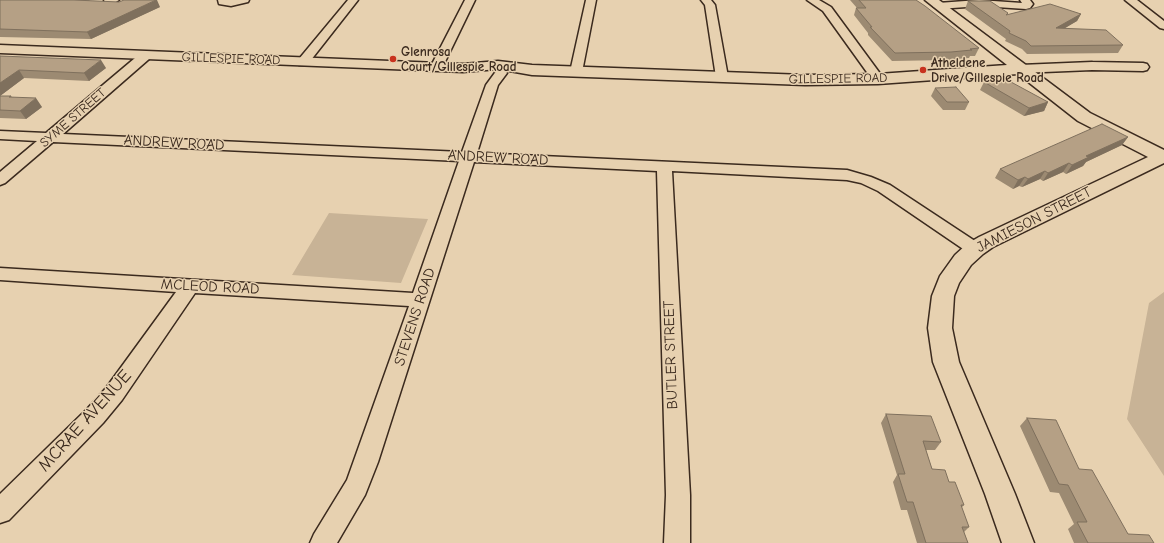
<!DOCTYPE html>
<style>
body{margin:0}
canvas{display:block;background:#e7d1b0}
</style>
<canvas width="1164" height="543"></canvas>
<script>
const c = document.querySelector('canvas').getContext('2d');
c.lineJoin = 'round';
function fillPath(path, color) {
  c.fillStyle = color;
  c.fill(path, 'evenodd');
}
function poly(rows) {
  const path = new Path2D();
  for (const r of rows) {
    path.moveTo(r[0], r[1]);
    for (let i = 2; i < r.length; i += 2) path.lineTo(r[i], r[i + 1]);
  }
  return path;
}
function trace(path, color, width, dash) {
  c.strokeStyle = color;
  c.lineWidth = width;
  c.lineCap = dash ? 'butt' : 'round';
  c.setLineDash(dash || []);
  c.stroke(path);
}
function drawText(font, color, halo, rows, align = 'center') {
  c.font = font + ' "Comic Neue",sans-serif';
  c.lineWidth = 3;
  c.setLineDash([]);
  c.textBaseline = 'middle';
  c.strokeStyle = halo;
  c.fillStyle = color;
  for (const [text, x, y, turn = 0] of rows) {
    c.save();
    c.translate(x, y);
    c.rotate((+turn || 0) * Math.PI / 180);
    c.textAlign = isNaN(turn) ? turn : align;
    if (halo) c.strokeText(text, 0, 0);
    c.fillText(text, 0, 0);
    c.restore();
  }
}
const green = poly([
 [329,213,428,219,401,283,292,275],
 [1164,292,1164,476,1127,419,1149,303]
]);
const minor = poly([
 [104,0,119,0,114,3,105,2,104,0],
 [218,0,249,0,248,2,231,6,219,4,218,0],
 [348,0,358,0,307,65,299,65,297,62,299,59,348,0],
 [465,0,475,0,443,66,441,69,437,70,433,69,431,66,465,0],
 [586,0,596,0,582,72,580,75,576,76,572,75,570,72,586,0],
 [701,0,711,0,715,5,728,77,726,80,718,80,716,77,705,5,701,0],
 [807,0,819,0,831,7,884,79,882,82,874,82,823,11,807,0],
 [979,0,1022,3,1020,0,1030,0,1033,4,1030,8,1026,9,981,6,938,9,933,6,938,3,979,0],
 [1125,0,1137,0,1164,21,1164,29,1160,28,1125,0],
 [145,52,149,53,151,56,149,59,63,134,462,152,486,85,497,70,501,69,505,70,507,73,498,85,477,153,847,170,871,177,890,185,981,245,984,249,981,253,975,255,969,253,878,191,861,183,847,180,672,171,690,495,690,543,664,543,666,495,657,171,474,162,378,462,365,495,337,543,310,543,314,534,347,480,409,306,195,293,122,400,103,423,9,520,0,523,0,494,87,409,106,388,176,292,0,280,0,268,413,293,459,161,53,142,5,183,0,185,0,172,37,141,0,139,0,131,46,133,141,53,145,52],
 [1092,62,1143,63,1147,64,1149,67,1147,70,1143,71,1092,70,1020,73,1016,72,1014,69,1016,66,1020,65,1092,62]
]);
const tertiary = poly([
 [925,0,939,0,1090,113,1164,150,1164,163,993,247,983,254,971,265,959,283,954,296,952,328,959,362,1015,494,1034,543,1002,543,985,494,933,362,928,328,932,296,940,276,955,255,967,244,979,237,1148,157,1078,121,1018,74,878,84,805,85,532,75,498,69,463,72,0,53,0,45,463,64,498,61,532,65,805,75,878,74,1007,65,925,0]
]);
const wall = poly([
 [0,0,90,0,89,1,160,7,91,39,0,37],
 [850,0,916,0,979,48,975,56,970,56,969,58,947,60,892,61,868,35,868,33,854,15,856,8,857,8],
 [968,1,1006,15,1081,14,1077,21,1064,28,1123,45,1118,53,1027,54,1022,49,1005,41,1006,39,965,9],
 [0,56,106,68,89,81,24,78,0,96,11,96,12,97,42,107,26,119,0,118],
 [984,82,1048,102,1044,111,1024,116,980,90],
 [935,88,969,102,965,110,943,110,931,96],
 [1128,137,1122,145,1086,162,1083,166,1066,174,1063,172,1043,181,1040,179,1022,187,1019,186,1013,189,995,178,1000,169],
 [886,414,941,442,935,450,926,450,932,469,949,482,964,505,961,508,969,527,964,532,968,543,917,543,907,510,901,510,893,482,897,475,881,423],
 [1027,418,1079,469,1128,534,1154,543,1074,543,1068,529,1074,524,1059,493,1050,492,1020,426]
]);
const shadedWall = poly([
 [156,0,157,0,160,7,91,39,87,32],
 [1081,14,1077,21,1052,36,1056,28],
 [101,60,106,68,89,81,84,73],
 [19,70,24,78,0,96,0,83],
 [36,98,42,107,26,119,20,111],
 [1048,102,1044,111,1024,116,1029,108],
 [1128,137,1122,145,1086,162,1083,166,1066,174,1072,165,1086,156],
 [1069,163,1063,172,1043,181,1048,173],
 [1045,171,1040,179,1022,187,1028,179],
 [1025,177,1019,186,1013,189,1018,180]
]);
const building = poly([
 [0,0,74,0,119,2,124,0,156,0,87,32,0,29,0,0],
 [859,0,916,0,925,6,979,48,970,49,972,50,951,52,895,53,870,27,872,27,856,8,866,8,859,0],
 [968,1,990,1,1008,13,1006,15,1050,4,1081,14,1056,28,1106,30,1123,45,1031,46,1026,41,1009,33,1010,31,968,1],
 [0,56,101,60,84,73,19,70,0,83,0,56],
 [984,82,1011,82,1048,102,1029,108,984,82],
 [956,87,969,102,947,102,935,88,956,87],
 [0,96,11,96,9,97,36,98,20,111,0,110,0,96],
 [1102,124,1128,137,1086,156,1089,157,1072,165,1069,163,1048,173,1045,171,1028,179,1025,177,1018,180,1000,169,1102,124],
 [886,414,931,416,941,442,923,441,932,469,945,470,949,482,955,482,964,505,961,505,969,527,962,527,968,543,926,543,913,502,907,502,898,474,905,474,886,414],
 [1027,418,1056,420,1079,469,1092,470,1128,534,1149,535,1154,543,1088,543,1077,522,1087,522,1068,485,1059,484,1027,418]
]);
const markers = [
 [393,59,4,"#c8321e"],
 [923,70,4,"#c8321e"]
];
const farPoinames = [
 ["Glenrosa",401,52],
 ["Court/Gillespie Road",401,67],
 ["Atheldene",931,63],
 ["Drive/Gillespie Road",931,78]
];
const farStreetnames = [
 ["GILLESPIE ROAD",231,59,2],
 ["GILLESPIE ROAD",838,79,-1],
 ["SYME STREET",73,118,-41]
];
const streetNames = [
 ["ANDREW ROAD",174,143,3],
 ["ANDREW ROAD",498,158,3],
 ["JAMIESON STREET",1034,220,-27],
 ["MCLEOD ROAD",210,287,3],
 ["STEVENS ROAD",415,317,-72],
 ["BUTLER STREET",671,355,-92]
];
const nearStreetnames = [
 ["MCRAE AVENUE",85,421,-48]
];
fillPath(green, '#c8b396');
trace(minor, '#3b2a1e', 3);
trace(tertiary, '#3b2a1e', 3);
fillPath(minor, '#e7d1b0');
fillPath(tertiary, '#e7d1b0');
fillPath(wall, '#9c8a72');
fillPath(shadedWall, '#7f705d');
fillPath(building, '#b5a085');
trace(building, '#7f705d', 1);
for (const [x, y, r, color] of markers) {
  const dot = new Path2D();
  dot.arc(x, y, r, 0, 2 * Math.PI);
  c.fillStyle = color;
  c.fill(dot);
  trace(dot, '#e7d1b0', 1.5);
}
drawText('bold 13px', '#3b2a1e', '#e7d1b0', farPoinames, 'left');
drawText('13px', '#3b2a1e', '#e7d1b0', farStreetnames);
drawText('15px', '#3b2a1e', '#e7d1b0', streetNames);
drawText('18px', '#3b2a1e', '#e7d1b0', nearStreetnames);
</script>
